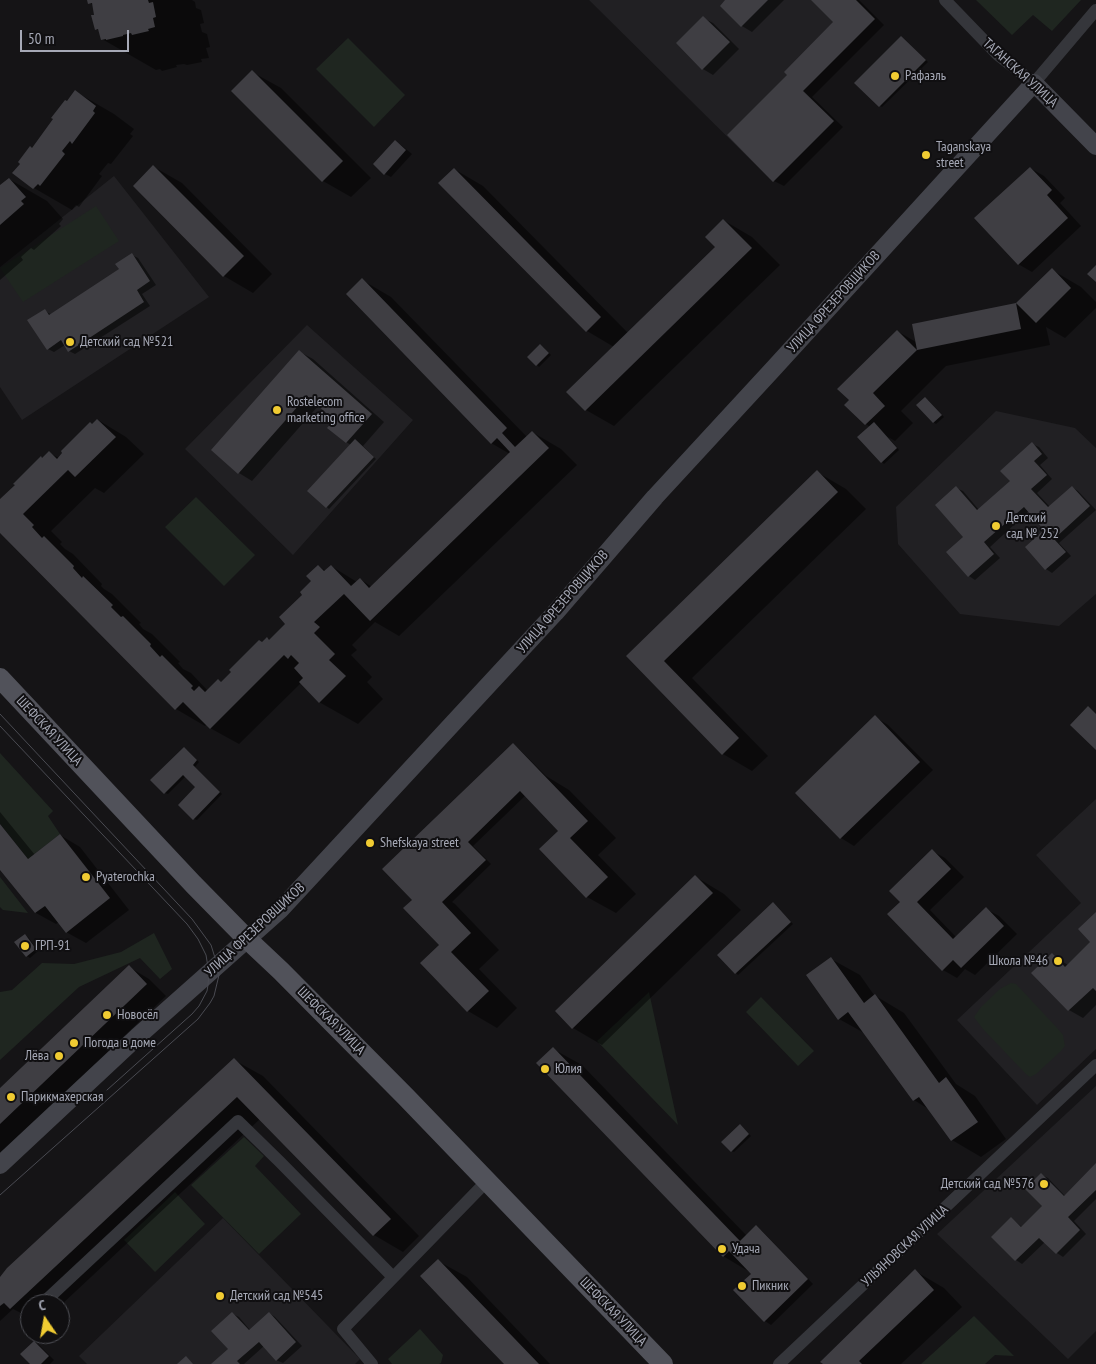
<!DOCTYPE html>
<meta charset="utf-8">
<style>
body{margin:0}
#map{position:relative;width:1096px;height:1364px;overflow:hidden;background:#151416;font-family:"PT Sans Narrow",sans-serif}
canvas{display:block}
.north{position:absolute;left:20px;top:1294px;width:50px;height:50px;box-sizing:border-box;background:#100f11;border:1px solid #4c4d53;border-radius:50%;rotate:348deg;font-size:14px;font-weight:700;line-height:20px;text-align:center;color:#a6a9b6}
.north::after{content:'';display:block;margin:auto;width:18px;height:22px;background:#f0cb32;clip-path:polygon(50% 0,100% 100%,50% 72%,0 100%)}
.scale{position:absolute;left:20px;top:30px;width:109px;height:22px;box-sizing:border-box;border:2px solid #a6a9b6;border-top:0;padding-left:6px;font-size:15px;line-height:18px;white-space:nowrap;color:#a6a9b6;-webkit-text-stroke:4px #100f11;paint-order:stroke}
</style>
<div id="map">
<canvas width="1096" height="1364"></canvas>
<div class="north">С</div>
<div class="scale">50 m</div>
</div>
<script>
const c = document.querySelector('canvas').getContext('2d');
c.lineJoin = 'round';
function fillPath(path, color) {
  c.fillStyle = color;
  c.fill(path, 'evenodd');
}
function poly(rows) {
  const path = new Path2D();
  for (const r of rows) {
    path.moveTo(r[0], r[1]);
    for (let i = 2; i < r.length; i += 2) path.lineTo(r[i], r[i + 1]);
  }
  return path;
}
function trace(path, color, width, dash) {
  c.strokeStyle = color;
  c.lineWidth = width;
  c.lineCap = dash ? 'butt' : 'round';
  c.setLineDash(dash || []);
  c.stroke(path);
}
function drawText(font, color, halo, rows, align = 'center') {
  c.font = font + ' "PT Sans Narrow",sans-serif';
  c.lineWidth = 4;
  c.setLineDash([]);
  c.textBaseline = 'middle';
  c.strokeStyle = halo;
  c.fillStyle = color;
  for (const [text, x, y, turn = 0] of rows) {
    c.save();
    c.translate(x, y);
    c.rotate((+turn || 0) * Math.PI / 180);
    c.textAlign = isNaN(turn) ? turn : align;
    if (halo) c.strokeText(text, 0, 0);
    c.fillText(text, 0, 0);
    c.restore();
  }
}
const built = poly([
 [589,0,856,0,803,90,834,121,773,182],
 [114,176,209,297,22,420,0,387,0,267],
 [307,325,413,420,293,555,185,449],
 [996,411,1075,428,1096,448,1096,594,1059,626,960,614,898,544,896,507],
 [1096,799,1096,1049,1037,1105,957,1020,1081,903,1036,855],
 [1096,1086,1096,1331,1068,1359,937,1234],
 [223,1218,360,1359,355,1364,87,1364,79,1356]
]);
const green = poly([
 [976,0,1081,0,1052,31,1033,15,1012,35],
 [348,38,405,95,374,127,316,69],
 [96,206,119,241,23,302,0,268],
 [196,497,255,555,224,586,165,527],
 [0,753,53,811,48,816,60,834,28,859,0,824],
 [0,877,28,913,3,910,0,907],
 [154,933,172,969,160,979,140,958,79,987,0,1060,0,992,12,990,42,963,74,964,121,952],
 [1011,983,1016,984,1058,1029,1063,1035,1065,1046,1061,1051,1036,1074,1030,1077,1026,1074,983,1029,974,1017,981,1007,1000,989],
 [649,992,678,1125,597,1041],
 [761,997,814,1051,798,1066,746,1012],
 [244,1137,264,1156,255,1166,301,1214,259,1254,191,1185],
 [175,1192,205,1224,155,1272,124,1240],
 [974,1316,1014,1356,995,1355,985,1364,921,1364],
 [420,1329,443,1355,441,1363,439,1364,392,1364,388,1359]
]);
const shadow = poly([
 [89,0,192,0,195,2,196,8,201,10,204,23,200,24,202,32,207,34,210,47,206,48,209,58,201,59,202,62,187,65,184,64,176,65,177,67,162,71,160,69,156,70,102,39,100,31,96,29,96,15,94,6,90,3],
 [727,0,784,0,752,32,742,26],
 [813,0,859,0,884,25,812,97,843,127,784,186,774,181,789,75,835,22],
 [703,18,713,23,739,49,713,75,703,69],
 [901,37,928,62,882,107,880,106],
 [252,72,281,88,371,178,351,197,323,181],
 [76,92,114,114,134,129,130,134,133,136,111,164,108,163,99,174,102,176,79,207,76,205,72,210,34,188,14,173],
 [395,142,401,145,412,154,391,177,385,174],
 [154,167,182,183,272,274,253,293,224,276],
 [1030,168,1044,176,1065,198,1060,203,1081,226,1032,272,1018,264],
 [454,169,483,186,628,333,716,247,723,220,752,237,780,265,614,426,586,410,614,347,587,331],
 [9,179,47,201,63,219,59,224,61,226,34,250,31,248,21,257,23,260,0,280,0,187],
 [132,255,138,258,156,285,142,294,150,306,75,354,69,351,65,345,54,352,48,349,45,311,52,315,120,270],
 [1052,270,1081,287,1096,302,1096,308,1065,338,1046,327,1050,345,946,366,901,411,913,423,895,441,888,437,899,450,884,464,882,462,870,427,866,424,846,405,897,331,916,342,913,325,1017,304],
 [362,280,391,297,527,437,532,432,561,449,577,465,399,636,375,622,352,645,357,650,351,655,372,677,367,682,383,699,358,724,319,702,301,683,239,744,210,728,207,724,205,726,176,709,0,531,0,501,49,453,59,458,98,420,126,437,144,454,104,493,95,488,51,531,62,542,60,544,65,549,73,554,102,584,101,586,104,589,112,594,141,623,139,624,143,629,152,634,180,662,178,663,183,669,191,673,208,691,222,683,262,643,270,641,287,624,313,581,318,566,326,571,331,566,357,582,360,579,372,587,510,454,491,443],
 [543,347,551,355,539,367,537,365],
 [300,352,313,359,384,422,363,446,376,459,329,509,309,491,351,445,346,442,336,420,319,405,252,481,239,473],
 [928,400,944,417,936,424,933,422],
 [1032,444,1039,447,1048,458,1040,465,1052,479,1037,493,1050,507,1072,487,1078,491,1096,510,1059,543,1071,556,1052,573,1046,569,1026,548,1046,530,1029,511,990,547,1000,558,975,580,969,576,948,553,965,537,956,488,963,491,979,510,1011,481],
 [817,472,846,489,866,509,692,678,768,756,752,771,723,754,627,656],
 [875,717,888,725,933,770,854,846,841,838,796,793],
 [513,745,519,749,546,776,569,790,616,838,598,855,636,894,616,913,587,897,560,831,526,795,473,846,491,864,452,902,455,904,499,950,479,969,517,1008,497,1028,468,1011,441,945,414,900],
 [187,750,199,762,195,767,222,794,197,820,194,819,197,787,186,776,168,794,165,793],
 [0,812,35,855,60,835,80,847,129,910,86,943,66,932,59,922,56,924,36,913,0,868],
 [932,851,945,858,964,877,930,910,956,937,986,909,999,916,1017,934,975,975,965,969,957,978,943,970,889,914,902,902],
 [696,877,724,894,741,910,602,1045,573,1028,557,1011],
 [773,903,793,924,738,975,718,955],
 [1096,913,1096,1005,1083,1018,1069,1010,1033,973,1052,955,1068,965,1092,942],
 [25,936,28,937,38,951,30,958,27,956],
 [831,959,860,975,874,995,904,1013,956,1084,975,1096,1006,1139,981,1157,952,1140,930,1110,914,1100,866,1034,839,1019],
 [129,967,149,979,166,996,0,1155,0,1090],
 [553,1049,582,1065,747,1236,756,1227,762,1231,813,1284,771,1325,765,1321,753,1274,723,1256],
 [234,1060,263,1076,419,1236,403,1252,374,1235,260,1119,60,1306,60,1304,54,1304,40,1296,21,1313,13,1309,0,1321,0,1278],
 [742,1127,751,1136,734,1152,731,1151],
 [1096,1165,1096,1199,1074,1221,1086,1234,1063,1257,1057,1253,1045,1242,1022,1264,1016,1260,993,1237,1012,1219,1022,1227,1043,1206,1042,1175,1048,1178,1065,1196],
 [438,1261,467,1277,550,1364,506,1364],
 [915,1271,944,1288,962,1307,901,1364,825,1364],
 [269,1313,275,1317,302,1346,283,1363,276,1360,264,1346,244,1364,213,1364,229,1349,233,1314,239,1317,250,1330],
 [34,1342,40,1346,54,1360,50,1364,32,1364]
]);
const building = poly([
 [87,0,148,0,149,3,153,2,156,17,153,18,155,27,148,29,149,31,132,35,131,33,123,35,123,36,106,40,106,39,101,40,98,29,95,30,91,15,94,15,92,3,88,4],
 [725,0,768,0,741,27,720,6],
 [811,0,856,0,875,19,803,91,834,121,773,182,727,135,787,75,784,72,833,22],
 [703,16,730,42,702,70,676,43],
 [901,36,926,60,879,107,854,83],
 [252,70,343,161,322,182,231,91],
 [75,90,96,106,93,111,95,113,72,144,70,141,62,151,65,154,40,186,38,184,33,189,12,173,20,164,18,162,30,146,32,148,53,119,51,118,65,100,67,101],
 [395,140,406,150,384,175,373,164],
 [153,165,244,256,223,277,133,186],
 [1030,167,1052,190,1047,195,1068,218,1018,265,974,218],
 [454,168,601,317,586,332,438,183],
 [9,178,26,197,21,201,24,204,0,225,0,185],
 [723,219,752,248,585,411,566,392,715,247,705,237],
 [132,253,150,281,137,290,144,302,68,352,61,340,47,350,27,320,45,309,49,315,119,269,115,264],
 [1096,265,1096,282,1087,274],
 [1052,268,1071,288,1036,323,1016,303],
 [362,278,507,428,502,433,515,447,532,431,549,448,370,621,344,594,314,622,320,627,314,633,335,654,329,660,346,676,319,703,299,682,303,678,294,668,299,663,291,655,288,659,284,655,210,729,183,702,175,710,0,533,0,499,15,485,13,484,41,456,42,458,49,451,57,459,62,453,61,451,90,422,92,424,97,419,116,437,75,477,68,470,23,514,34,525,32,527,42,538,44,536,74,566,73,568,82,578,83,576,113,605,111,607,121,617,123,616,151,644,150,646,160,657,162,655,193,686,191,688,194,691,199,686,205,692,218,679,221,682,231,672,229,670,259,640,262,642,267,637,269,640,285,624,279,617,302,595,300,592,311,581,306,576,318,565,324,571,331,565,351,586,360,578,369,588,510,452,497,438,491,444,346,294],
 [1016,303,1021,329,917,350,912,324],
 [897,330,917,350,873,393,885,406,865,425,844,405,849,400,837,389],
 [540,344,549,353,536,366,527,357],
 [299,350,372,414,346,443,327,428,334,420,307,396,238,474,211,450],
 [925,397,942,415,933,423,916,405],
 [874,422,897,448,881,463,857,437],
 [355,439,374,457,326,508,307,491],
 [1032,442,1042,454,1034,461,1047,475,1031,489,1048,507,1072,486,1090,506,1054,539,1066,552,1045,570,1025,547,1044,530,1024,507,984,542,994,554,968,577,946,552,963,537,935,505,956,486,977,510,1010,481,1000,471],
 [817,470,838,492,664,661,739,738,722,755,626,656],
 [1088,706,1096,714,1096,750,1070,725],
 [875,715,920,762,840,839,795,793],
 [513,743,588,821,570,838,608,877,586,898,539,849,558,831,520,791,468,842,486,860,442,902,471,933,451,952,489,991,467,1012,420,963,439,945,403,908,412,900,382,869],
 [184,747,197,760,193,765,220,792,193,820,178,805,195,787,183,775,164,794,150,780],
 [0,824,28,859,60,834,110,898,66,933,45,906,35,913,0,870],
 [932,849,951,869,917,902,953,939,986,907,1004,926,961,968,953,960,942,971,887,914,900,902,889,891],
 [695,875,713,893,572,1029,555,1011],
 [773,902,791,922,735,974,717,955],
 [1096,912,1096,991,1093,988,1068,1011,1031,973,1052,953,1065,967,1090,942,1078,929],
 [25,934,36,949,26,957,14,942],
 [831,957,864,1003,875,994,939,1083,946,1077,978,1122,951,1141,919,1097,913,1101,848,1012,838,1020,806,975],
 [129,965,147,984,0,1124,0,1088],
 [553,1047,740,1241,756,1225,808,1279,764,1322,733,1290,751,1274,729,1251,723,1257,536,1063],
 [234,1058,391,1219,373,1236,237,1097,10,1309,4,1303,0,1306,0,1277,7,1268],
 [740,1124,749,1134,731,1152,721,1142],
 [1096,1163,1096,1190,1068,1217,1080,1230,1056,1254,1039,1238,1015,1261,991,1237,1011,1217,1021,1227,1042,1206,1025,1189,1041,1173,1064,1196],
 [438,1259,539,1364,504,1364,474,1333,420,1276],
 [915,1269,934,1290,859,1361,862,1364,823,1364,820,1362],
 [232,1312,249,1330,269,1312,296,1342,276,1361,259,1342,237,1361,240,1364,211,1364,228,1349,211,1331],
 [34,1341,49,1356,41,1364,30,1364,20,1354],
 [186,1356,193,1364,177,1364]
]);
const minor = poly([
 [945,0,998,55,1034,83,1096,10],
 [42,1304,238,1121,280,1162,393,1277],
 [372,1364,343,1329,487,1181],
 [779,1364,1096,1065]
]);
const secondary = poly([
 [0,1165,137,1037,281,909,555,613,655,497,774,368,1034,83,1096,146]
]);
const primary = poly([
 [0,678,193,884,247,939,281,971,406,1097,663,1364]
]);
const tram = poly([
 [0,714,192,919,211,945,216,961,219,975,214,996,210,1003,198,1019,0,1195],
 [0,726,187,924,198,939,206,955,209,973,208,985,207,991,199,1006,192,1014,107,1090]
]);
const markers = [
 [895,76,5,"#f0cb32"],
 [926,155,5,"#f0cb32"],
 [70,342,5,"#f0cb32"],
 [277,410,5,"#f0cb32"],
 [996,526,5,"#f0cb32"],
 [370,843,5,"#f0cb32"],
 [86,877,5,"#f0cb32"],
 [25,946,5,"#f0cb32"],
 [1058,961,5,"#f0cb32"],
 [107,1015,5,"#f0cb32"],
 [74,1043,5,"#f0cb32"],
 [59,1056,5,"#f0cb32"],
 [545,1069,5,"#f0cb32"],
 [11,1097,5,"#f0cb32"],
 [1044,1184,5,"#f0cb32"],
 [722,1249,5,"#f0cb32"],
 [742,1286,5,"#f0cb32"],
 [220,1296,5,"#f0cb32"]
];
const streetNames = [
 ["ТАГАНСКАЯ УЛИЦА",1020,73,42],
 ["УЛИЦА ФРЕЗЕРОВЩИКОВ",834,302,-48],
 ["УЛИЦА ФРЕЗЕРОВЩИКОВ",563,602,-49],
 ["ШЕФСКАЯ УЛИЦА",49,731,47],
 ["УЛИЦА ФРЕЗЕРОВЩИКОВ",255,930,-43],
 ["ШЕФСКАЯ УЛИЦА",331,1021,45],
 ["УЛЬЯНОВСКАЯ УЛИЦА",905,1246,-43],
 ["ШЕФСКАЯ УЛИЦА",613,1312,46]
];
const poiNames = [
 ["Рафаэль",905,76],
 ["Taganskaya",936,147],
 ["street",936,163],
 ["Детский сад №521",80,342],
 ["Rostelecom",287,402],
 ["marketing office",287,418],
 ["Детский",1006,518],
 ["сад № 252",1006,534],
 ["Shefskaya street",380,843],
 ["Pyaterochka",96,877],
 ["ГРП-91",35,946],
 ["Школа №46",1048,961,"right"],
 ["Новосёл",117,1015],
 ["Погода в доме",84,1043],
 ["Лёва",49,1056,"right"],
 ["Юлия",555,1069],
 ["Парикмахерская",21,1097],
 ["Детский сад №576",1034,1184,"right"],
 ["Удача",732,1249],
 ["Пикник",752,1286],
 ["Детский сад №545",230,1296]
];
fillPath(built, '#212023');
fillPath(green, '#1f2620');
fillPath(shadow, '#0007');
fillPath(building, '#3f3e43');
trace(minor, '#35363b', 12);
trace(secondary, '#43444b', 18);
trace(primary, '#51525a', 20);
trace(tram, '#4a4b52', 1);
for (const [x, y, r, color] of markers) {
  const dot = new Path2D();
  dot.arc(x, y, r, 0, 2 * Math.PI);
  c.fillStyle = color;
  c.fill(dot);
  trace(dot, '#100f11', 2);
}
drawText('14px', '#a6a9b6', '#100f11', streetNames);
drawText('14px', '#a6a9b6', '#100f11', poiNames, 'left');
</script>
